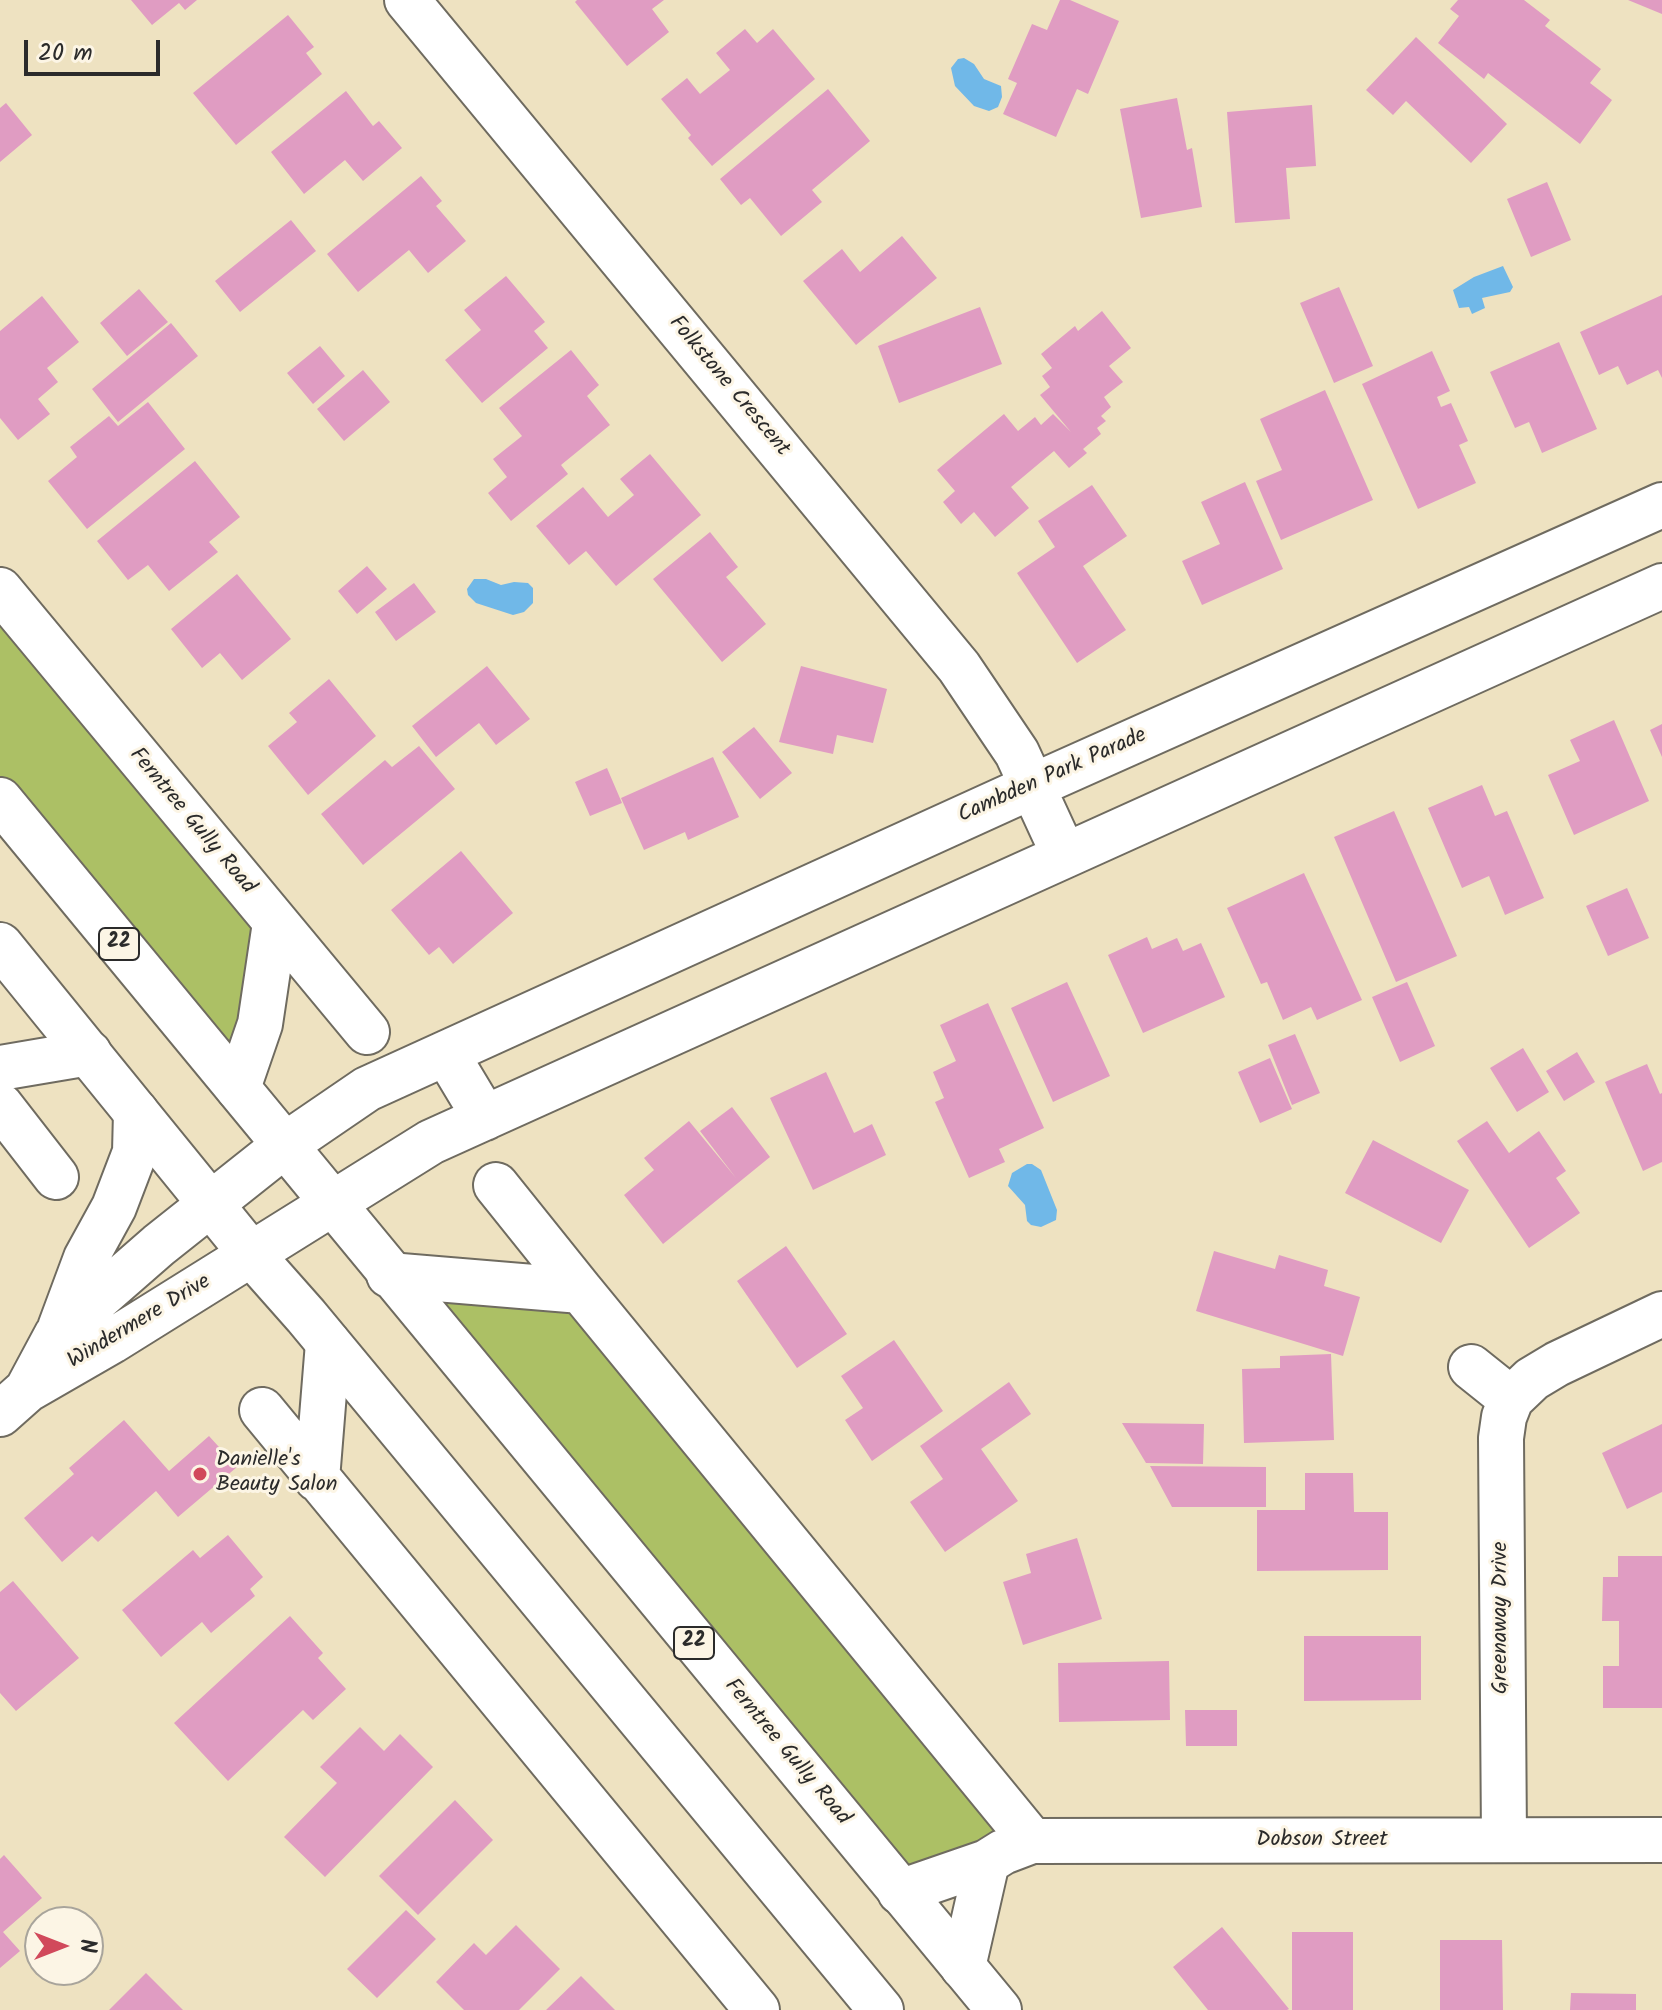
<!DOCTYPE html>
<style>
body{margin:0}
#map{position:relative;width:1662px;height:2010px;overflow:hidden;background:#eee2c1;font-family:Kalam,sans-serif}
canvas{display:block}
.north{position:absolute;left:24px;top:1906px;width:80px;height:80px;box-sizing:border-box;background:#fcf5e5;border:2px solid #a8a49b;border-radius:50%;rotate:90deg;font-size:22px;font-weight:700;line-height:32px;text-align:center;color:#2b2b2b}
.north::after{content:'';display:block;margin:auto;width:28px;height:36px;background:#d1495b;clip-path:polygon(50% 0,100% 100%,50% 72%,0 100%)}
.scale{position:absolute;left:24px;top:40px;width:136px;height:36px;box-sizing:border-box;border:4px solid #2b2b2b;border-top:0;padding-left:10px;font-size:24px;line-height:28px;white-space:nowrap;color:#2b2b2b;-webkit-text-stroke:6px #fcf5e5;paint-order:stroke}
</style>
<div id="map">
<canvas width="1662" height="2010"></canvas>
<div class="north">N</div>
<div class="scale">20 m</div>
</div>
<script>
const c = document.querySelector('canvas').getContext('2d');
c.lineJoin = 'round';
function fillPath(path, color) {
  c.fillStyle = color;
  c.fill(path, 'evenodd');
}
function poly(rows) {
  const path = new Path2D();
  for (const r of rows) {
    path.moveTo(r[0], r[1]);
    for (let i = 2; i < r.length; i += 2) path.lineTo(r[i], r[i + 1]);
  }
  return path;
}
function trace(path, color, width, dash) {
  c.strokeStyle = color;
  c.lineWidth = width;
  c.lineCap = dash ? 'butt' : 'round';
  c.setLineDash(dash || []);
  c.stroke(path);
}
function drawText(font, color, halo, rows, align = 'center') {
  c.font = font + ' Kalam,sans-serif';
  c.lineWidth = 6;
  c.setLineDash([]);
  c.textBaseline = 'middle';
  c.strokeStyle = halo;
  c.fillStyle = color;
  for (const [text, x, y, turn = 0] of rows) {
    c.save();
    c.translate(x, y);
    c.rotate((+turn || 0) * Math.PI / 180);
    c.textAlign = isNaN(turn) ? turn : align;
    if (halo) c.strokeText(text, 0, 0);
    c.fillText(text, 0, 0);
    c.restore();
  }
}
const green = poly([
 [0,590,275,923,238,1088,0,800],
 [389,1275,581,1291,1032,1841,900,1892]
]);
const water = poly([
 [964,58,974,64,984,79,1001,86,1002,97,998,107,989,111,974,106,955,86,951,68,958,59],
 [1503,266,1513,287,1510,292,1482,298,1485,308,1472,314,1469,307,1459,308,1453,290,1474,277],
 [474,579,486,579,501,585,514,582,528,583,533,588,533,603,524,612,513,615,476,603,468,595,467,589],
 [1027,1164,1032,1164,1041,1170,1057,1210,1056,1220,1041,1227,1031,1225,1027,1221,1025,1205,1008,1186,1012,1173]
]);
const building = poly([
 [131,0,197,0,185,10,179,3,152,25],
 [577,0,664,0,652,9,669,32,627,66,575,2],
 [1060,0,1070,0,1119,21,1088,94,1077,89,1056,137,1003,114,1017,83,1008,79,1032,24,1047,30],
 [1458,0,1524,0,1550,20,1545,26,1601,69,1590,83,1612,100,1580,144,1488,73,1484,79,1438,43,1459,16,1450,9],
 [1628,0,1662,0,1662,14],
 [288,15,314,47,306,53,322,74,236,145,193,93],
 [745,29,757,43,773,29,815,79,712,166,688,138,691,135,661,99,687,78,700,94,730,70,716,53],
 [1416,37,1507,124,1471,163,1406,101,1393,115,1366,90],
 [828,89,870,141,812,190,822,202,781,236,750,198,741,205,720,179],
 [346,91,373,126,379,121,402,148,363,181,345,160,304,194,271,152],
 [1177,98,1187,150,1192,148,1202,207,1141,218,1120,109],
 [6,103,32,135,0,162,0,108],
 [1312,105,1316,166,1286,168,1290,219,1235,223,1227,112],
 [421,176,442,201,436,206,466,241,428,273,409,250,358,292,327,254],
 [1547,182,1571,240,1531,257,1507,199],
 [291,220,316,251,240,312,215,281],
 [902,236,937,278,856,345,803,281,842,249,860,272],
 [506,276,545,322,534,331,548,348,482,403,445,360,481,330,464,310],
 [1339,287,1373,366,1334,383,1300,303],
 [139,289,168,322,127,356,100,323],
 [1662,295,1662,378,1658,370,1627,385,1618,366,1599,375,1580,332],
 [42,296,79,342,47,368,58,382,38,399,50,414,18,440,0,418,0,331],
 [980,307,1002,364,899,403,878,346],
 [1102,311,1131,348,1109,366,1123,382,1104,397,1111,407,1101,416,1106,421,1097,428,1101,434,1083,449,1087,453,1069,468,1054,451,1011,487,1029,508,995,537,974,512,961,524,943,502,955,491,937,470,1004,414,1018,431,1035,417,1041,425,1053,414,1071,432,1040,395,1050,387,1042,376,1052,368,1041,354,1075,326,1078,331],
 [171,323,198,356,118,422,92,389],
 [1559,342,1597,429,1542,453,1529,422,1515,428,1490,372],
 [320,346,345,376,313,404,287,373],
 [571,350,599,385,587,396,610,425,561,465,568,474,511,521,488,493,507,477,493,459,522,436,499,408],
 [1432,351,1450,391,1437,397,1441,407,1451,403,1468,441,1459,445,1476,483,1418,509,1362,384],
 [363,370,390,402,344,441,317,409],
 [1325,390,1373,500,1281,540,1256,481,1282,470,1260,419],
 [148,402,185,449,87,529,48,481,77,457,70,447,109,416,118,426],
 [650,454,701,515,616,586,586,551,569,565,536,526,583,487,608,517,634,495,620,479],
 [195,461,240,517,209,542,218,552,169,591,148,565,128,580,97,541],
 [1245,482,1283,569,1202,605,1182,561,1220,544,1201,502],
 [1092,485,1127,536,1083,566,1126,630,1077,663,1017,573,1055,547,1038,521],
 [710,532,738,567,726,577,766,624,722,662,653,579],
 [367,566,387,589,357,614,338,591],
 [237,574,291,639,242,680,220,653,202,668,171,629],
 [414,583,436,612,396,641,375,612],
 [487,666,530,719,496,745,479,723,436,757,412,726],
 [801,666,887,689,873,743,837,735,833,754,779,742],
 [329,679,376,736,308,795,268,746,297,722,289,713],
 [1614,720,1649,801,1574,835,1548,775,1580,761,1570,740],
 [1662,724,1662,757,1650,730],
 [754,727,792,773,760,799,722,752],
 [419,746,455,789,363,865,321,814,385,760,392,767],
 [713,757,739,817,688,840,685,832,644,850,621,798],
 [607,768,622,803,590,816,575,782],
 [1482,785,1495,816,1507,811,1544,898,1505,915,1489,876,1462,888,1428,808],
 [1394,811,1457,956,1396,982,1334,837],
 [461,851,513,913,453,964,439,947,429,955,391,910],
 [1304,873,1362,1000,1317,1020,1311,1007,1283,1020,1267,982,1261,984,1227,908],
 [1627,888,1649,938,1608,956,1586,906],
 [1147,937,1152,949,1177,938,1183,951,1201,943,1225,997,1143,1033,1108,955],
 [1067,982,1110,1076,1053,1102,1011,1008],
 [1407,982,1435,1046,1400,1062,1372,997],
 [988,1003,1044,1128,999,1149,1005,1162,969,1178,935,1102,944,1098,933,1072,956,1061,940,1025],
 [1295,1034,1320,1093,1292,1105,1268,1045],
 [1523,1048,1549,1092,1517,1112,1490,1068],
 [1577,1052,1595,1082,1564,1101,1546,1071],
 [1270,1058,1292,1109,1260,1123,1238,1072],
 [1647,1064,1660,1094,1662,1093,1662,1162,1643,1171,1605,1082],
 [826,1072,854,1133,872,1124,886,1155,813,1190,770,1098],
 [732,1107,770,1157,663,1244,624,1195,654,1170,644,1158,689,1121,736,1178,700,1131],
 [1487,1121,1509,1153,1539,1131,1566,1171,1556,1178,1580,1213,1529,1248,1457,1141],
 [1373,1140,1469,1190,1441,1243,1345,1193],
 [786,1246,847,1334,797,1368,737,1281],
 [1214,1251,1275,1269,1279,1255,1328,1270,1324,1286,1360,1297,1343,1356,1196,1311],
 [894,1340,943,1411,872,1461,845,1420,863,1408,841,1376],
 [1331,1354,1334,1440,1244,1443,1242,1369,1280,1368,1280,1356],
 [1009,1382,1031,1414,981,1449,1018,1501,945,1552,910,1502,943,1479,920,1446],
 [124,1420,169,1471,209,1436,237,1467,178,1517,156,1491,98,1542,92,1536,62,1562,24,1518,74,1474,69,1468],
 [1122,1423,1204,1424,1203,1464,1146,1463],
 [1662,1424,1662,1492,1627,1509,1602,1453],
 [1150,1466,1266,1467,1266,1507,1172,1507],
 [1305,1473,1353,1473,1354,1512,1388,1512,1388,1570,1257,1571,1257,1510,1305,1510],
 [228,1535,263,1577,250,1589,255,1596,211,1633,202,1622,161,1657,122,1610,193,1550,200,1558],
 [1077,1538,1102,1619,1023,1645,1003,1582,1031,1573,1026,1554],
 [1618,1556,1662,1556,1662,1708,1603,1708,1603,1666,1619,1666,1619,1621,1602,1621,1603,1577,1618,1577],
 [13,1581,79,1658,16,1711,0,1693,0,1592],
 [290,1616,323,1653,318,1658,346,1689,313,1720,303,1710,228,1781,174,1723],
 [1304,1636,1421,1636,1421,1700,1304,1701],
 [1169,1661,1170,1720,1059,1722,1058,1663],
 [1185,1710,1237,1710,1237,1746,1186,1746],
 [360,1727,384,1751,400,1734,433,1767,325,1877,284,1837,337,1783,320,1767],
 [455,1800,493,1840,418,1915,379,1876],
 [4,1855,42,1898,3,1932,20,1951,0,1968,0,1859],
 [406,1910,436,1939,377,1998,347,1969],
 [516,1925,560,1969,519,2010,464,2010,436,1982,474,1943,486,1955],
 [1222,1927,1289,2009,1287,2010,1208,2010,1173,1967],
 [1292,1932,1353,1932,1353,2010,1292,2010],
 [1440,1940,1502,1940,1503,2010,1440,2010],
 [146,1973,183,2010,109,2010],
 [581,1976,615,2010,546,2010],
 [1571,1993,1636,1994,1636,2010,1570,2010]
]);
const minor = poly([
 [407,0,959,667,1017,753,1064,855],
 [0,590,367,1032],
 [446,1053,485,1118],
 [0,1068,89,1053],
 [238,1088,260,1024,275,923],
 [0,1105,56,1177],
 [496,1185,581,1291],
 [389,1275,581,1291,1032,1841],
 [60,1328,86,1258,114,1207,135,1152,136,1112],
 [1471,1367,1511,1399],
 [27,1390,57,1334,159,1245,285,1145,367,1089,1033,786,1662,505],
 [262,1410,757,2010],
 [0,1414,27,1390,112,1341,431,1142,1662,586],
 [317,1479,328,1343],
 [1504,1840,1501,1438,1504,1417,1511,1399,1532,1379,1557,1364,1662,1314],
 [900,1892,987,1862,1003,1852,1032,1841,1662,1840],
 [963,1967,987,1862]
]);
const major = poly([
 [0,800,999,2010],
 [0,945,252,1255,306,1316,881,2010]
]);
const markers = [
 [200,1474,8,"#d1495b"]
];
const shields = [
 [119,944,40],
 [694,1643,40]
];
const shieldNames = [
 ["22",119,944],
 ["22",694,1643]
];
const streetNames = [
 ["Folkstone Crescent",728,387,50],
 ["Cambden Park Parade",1053,777,-24],
 ["Ferntree Gully Road",191,822,50],
 ["Windermere Drive",140,1323,-31],
 ["Greenaway Drive",1502,1618,-90],
 ["Ferntree Gully Road",786,1753,50],
 ["Dobson Street",1322,1841]
];
const poiNames = [
 ["Danielle's",216,1461],
 ["Beauty Salon",216,1486]
];
fillPath(green, '#acc065');
fillPath(water, '#70b8e8');
fillPath(building, '#e09cc2');
trace(minor, '#6f6b60', 48);
trace(major, '#6f6b60', 48);
trace(minor, '#fff', 44);
trace(major, '#fff', 44);
for (const [x, y, r, color] of markers) {
  const dot = new Path2D();
  dot.arc(x, y, r, 0, 2 * Math.PI);
  c.fillStyle = color;
  c.fill(dot);
  trace(dot, '#fcf5e5', 3);
}
for (const [x, y, w] of shields) {
  const box = new Path2D();
  box.roundRect(x - w / 2, y - 16, w, 32, 6);
  c.fillStyle = '#fcf5e5';
  c.fill(box);
  trace(box, '#2b2b2b', 2);
}
drawText('bold 20px', '#2b2b2b', null, shieldNames);
drawText('22px', '#2b2b2b', '#fcf5e5', streetNames);
drawText('22px', '#2b2b2b', '#fcf5e5', poiNames, 'left');
</script>
